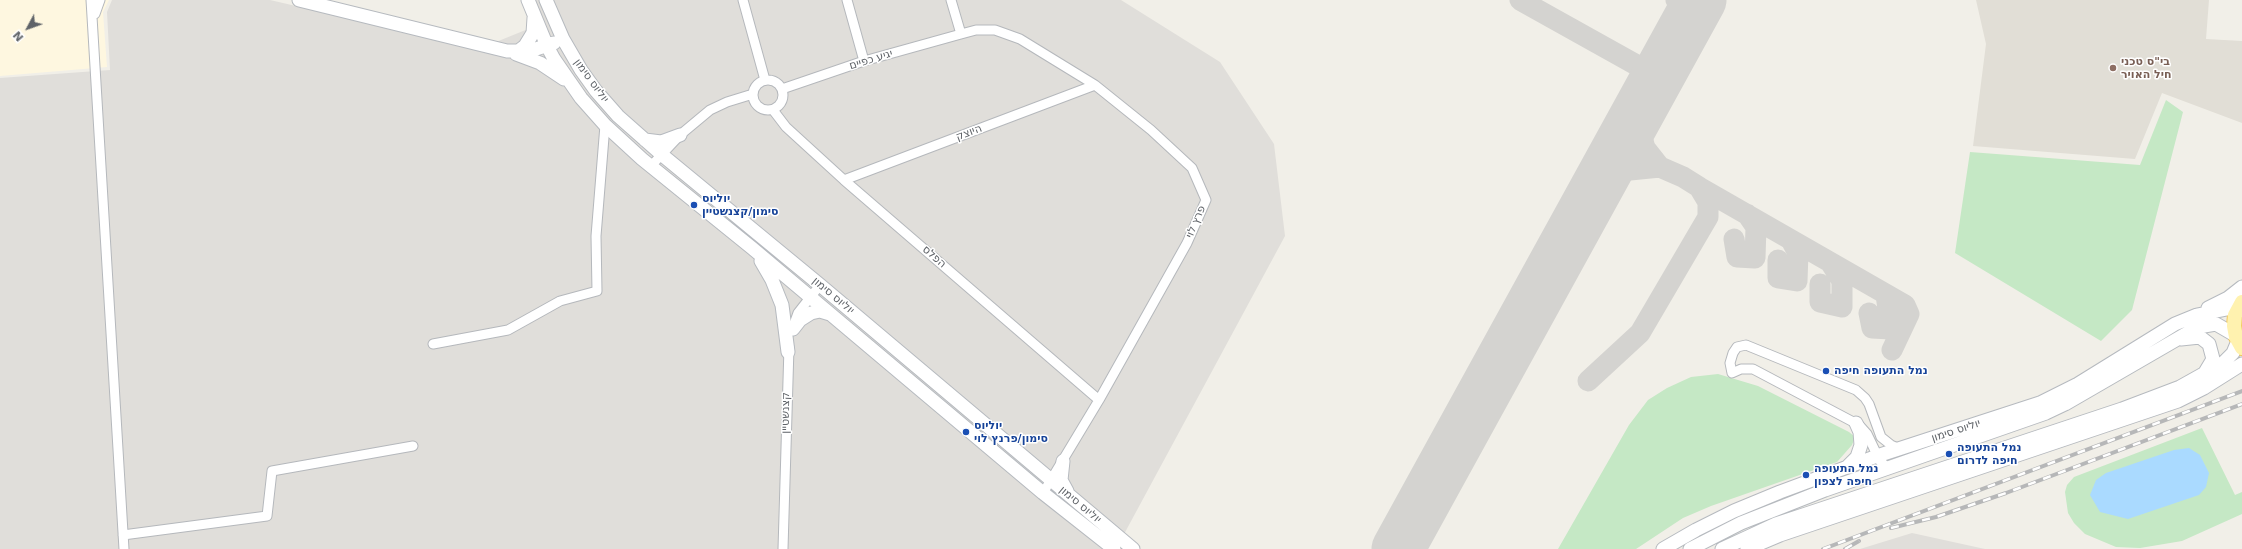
<!DOCTYPE html>
<meta charset="utf-8">
<style>
body{margin:0}
#map{position:relative;width:2242px;height:549px;overflow:hidden;background:#f1efe8;font-family:"DejaVu Sans",sans-serif}
canvas{display:block}
.north{position:absolute;left:8px;top:8px;width:40px;height:40px;-webkit-text-stroke:3px #fff;paint-order:stroke;rotate:229deg;font-size:11px;font-weight:700;line-height:16px;text-align:center;color:#5f6368}
.north::after{content:'';display:block;margin:auto;width:14px;height:18px;background:#5f6368;clip-path:polygon(50% 0,100% 100%,50% 72%,0 100%)}
</style>
<div id="map">
<canvas width="2242" height="549"></canvas>
<div class="north">N</div>
</div>
<script>
const c = document.querySelector('canvas').getContext('2d');
c.lineJoin = 'round';
function fillPath(path, color) {
  c.fillStyle = color;
  c.fill(path, 'evenodd');
}
function poly(rows) {
  const path = new Path2D();
  for (const r of rows) {
    if (r.length === 3) {
      path.moveTo(r[0] + r[2], r[1]);
      path.arc(r[0], r[1], r[2], 0, 2 * Math.PI);
      continue;
    }
    path.moveTo(r[0], r[1]);
    for (let i = 2; i < r.length; i += 2) path.lineTo(r[i], r[i + 1]);
  }
  return path;
}
function trace(path, color, width, dash) {
  c.strokeStyle = color;
  c.lineWidth = width;
  c.lineCap = dash ? 'butt' : 'round';
  c.setLineDash(dash || []);
  c.stroke(path);
}
function drawText(font, color, halo, rows, align = 'center') {
  c.font = font + ' "DejaVu Sans","Noto Sans Hebrew",sans-serif';
  c.lineWidth = 3;
  c.setLineDash([]);
  c.textBaseline = 'middle';
  c.strokeStyle = halo;
  c.fillStyle = color;
  for (const [text, x, y, turn = 0] of rows) {
    c.save();
    c.translate(x, y);
    c.rotate((+turn || 0) * Math.PI / 180);
    c.textAlign = isNaN(turn) ? turn : align;
    if (halo) c.strokeText(text, 0, 0);
    c.fillText(text, 0, 0);
    c.restore();
  }
}
const commercial = poly([
 [0,0,109,0,103,12,107,67,0,76]
]);
const industrial = poly([
 [112,0,270,0,365,22,496,42,528,29,529,23,522,0,1121,0,1220,62,1274,144,1285,236,1116,549,0,549,0,78,110,70,107,12],
 [1912,533,1985,549,1860,549]
]);
const education = poly([
 [1976,0,2209,0,2206,39,2242,41,2242,123,2162,93,2135,159,1973,146,1986,44]
]);
const green = poly([
 [2166,100,2183,112,2132,310,2101,341,1955,253,1970,152,2140,165],
 [1718,374,1758,386,1849,432,1855,437,1852,445,1837,462,1711,506,1683,518,1636,549,1558,549,1629,425,1648,400,1667,388,1691,377],
 [2202,428,2235,495,2242,492,2242,514,2182,541,2140,548,2116,547,2085,534,2074,523,2068,513,2065,492,2067,485,2074,477]
]);
const water = poly([
 [2189,448,2200,455,2209,473,2206,487,2199,495,2128,519,2100,512,2090,495,2096,480,2106,473,2174,450]
]);
const taxiway = poly([
 [1520,0,1658,77],
 [1676,0,1694,10],
 [1640,109,1640,130,1645,148,1660,167],
 [1699,187,1905,305,1909,314,1892,350],
 [1734,239,1737,257,1755,258,1756,227,1747,214],
 [1778,260,1778,278,1797,281,1798,253,1791,240],
 [1820,284,1820,302,1842,307,1842,281,1830,262],
 [1869,313,1872,328,1891,329,1886,295],
 [1588,381,1640,333,1708,217,1708,202,1699,187,1683,177,1660,167,1630,170,1613,175,1597,188]
]);
const runway = poly([
 [1398,549,1700,0]
]);
const street = poly([
 [91,0,124,549],
 [743,0,765,80],
 [847,0,864,61],
 [951,0,961,34],
 [95,14,100,0],
 [768,95,15],
 [782,89,864,61,961,34,976,30,995,30,1020,39,1095,85,1151,130,1192,168,1206,200,1187,243,1099,400,1043,493],
 [773,110,786,127,844,180,1099,400],
 [651,166,680,135,710,110,727,102,753,94],
 [844,180,1095,85],
 [794,324,798,313,820,285],
 [433,344,508,330,560,301,597,291,596,236,605,125],
 [1888,468,1880,461,1867,434,1859,425,1753,369,1741,369,1732,373,1730,363,1733,353,1737,347,1746,345,1856,390,1865,398,1869,404,1881,437,1891,445,1900,449],
 [123,535,267,516,272,471,413,446],
 [783,549,789,347]
]);
const secondary = poly([
 [299,0,507,51,530,51,554,43],
 [528,0,547,46,554,59,581,98,605,125,642,159,752,248,1043,493,1114,549],
 [546,0,563,39,581,70,596,91,618,116,661,154,820,285,1133,549],
 [517,52,525,46,533,33,534,18],
 [516,54,540,63,564,79],
 [645,140,661,142,680,135],
 [761,261,772,280,782,305,788,352],
 [2208,308,2228,298,2242,287],
 [793,329,800,320,811,313,820,311,830,314],
 [2181,339,2200,337,2209,344,2213,359,2204,374],
 [1063,461,1061,480,1067,491],
 [1848,466,1857,457,1861,445,1860,432,1856,423],
 [1663,549,1696,530,1734,511,1780,492,1877,456,2040,403,2078,384,2175,324,2197,315,2232,308,2242,301],
 [1690,549,1741,523,1825,490,2046,413,2065,404,2198,327,2216,324,2235,335],
 [1722,549,1776,524,2122,409,2180,387,2223,363,2233,353,2238,341],
 [1747,549,1780,535,2178,401,2204,388,2242,364]
]);
const primary = poly([
 [2242,302,2235,315,2234,326,2236,337,2242,348]
]);
const rail = poly([
 [1891,528,1936,517,2006,493,2242,404],
 [1823,549,2242,391],
 [1845,549,1859,541]
]);
const markers = [
 [2113,68,4,"#8d6e63"],
 [694,205,4,"#1a4fb4"],
 [1826,371,4,"#1a4fb4"],
 [966,432,4,"#1a4fb4"],
 [1949,454,4,"#1a4fb4"],
 [1806,475,4,"#1a4fb4"]
];
const streetNames = [
 ["יגיע כפיים",871,60,-17],
 ["יוליוס סימון",591,81,54],
 ["היוצק",969,133,-21],
 ["פרץ לוי",1196,222,-67],
 ["הפלס",934,257,41],
 ["יוליוס סימון",833,296,40],
 ["קצנשטיין",786,413,-89],
 ["יוליוס סימון",1956,431,-18],
 ["יוליוס סימון",1080,505,40]
];
const educationNames = [
 ["בי\"ס טכני",2121,62],
 ["חיל האויר",2121,75]
];
const transitNames = [
 ["יוליוס",702,199],
 ["סימון/קצנשטיין",702,212],
 ["נמל התעופה חיפה",1834,371],
 ["יוליוס",974,426],
 ["סימון/פרנץ לוי",974,439],
 ["נמל התעופה",1957,448],
 ["חיפה לדרום",1957,461],
 ["נמל התעופה",1814,469],
 ["חיפה לצפון",1814,482]
];
fillPath(commercial, '#fef7e0');
fillPath(industrial, '#e0deda');
fillPath(education, '#e1ded6');
fillPath(green, '#c5e8c5');
fillPath(water, '#aadaff');
trace(taxiway, '#d4d3d0', 21);
trace(runway, '#d4d3d0', 53);
trace(street, '#b5b8bc', 11);
trace(secondary, '#b6babf', 15);
trace(primary, '#f2c960', 16);
trace(street, '#fff', 9);
trace(secondary, '#fff', 13);
trace(primary, '#fff2af', 14);
trace(rail, '#b6b7b8', 4);
trace(rail, '#fff', 2.5, [8]);
for (const [x, y, r, color] of markers) {
  const dot = new Path2D();
  dot.arc(x, y, r, 0, 2 * Math.PI);
  c.fillStyle = color;
  c.fill(dot);
  trace(dot, '#fff', 1.5);
}
drawText('11px', '#5f6368', '#fff', streetNames);
drawText('bold 11px', '#785e54', '#fff', educationNames, 'left');
drawText('bold 11px', '#164399', '#fff', transitNames, 'left');
</script>
